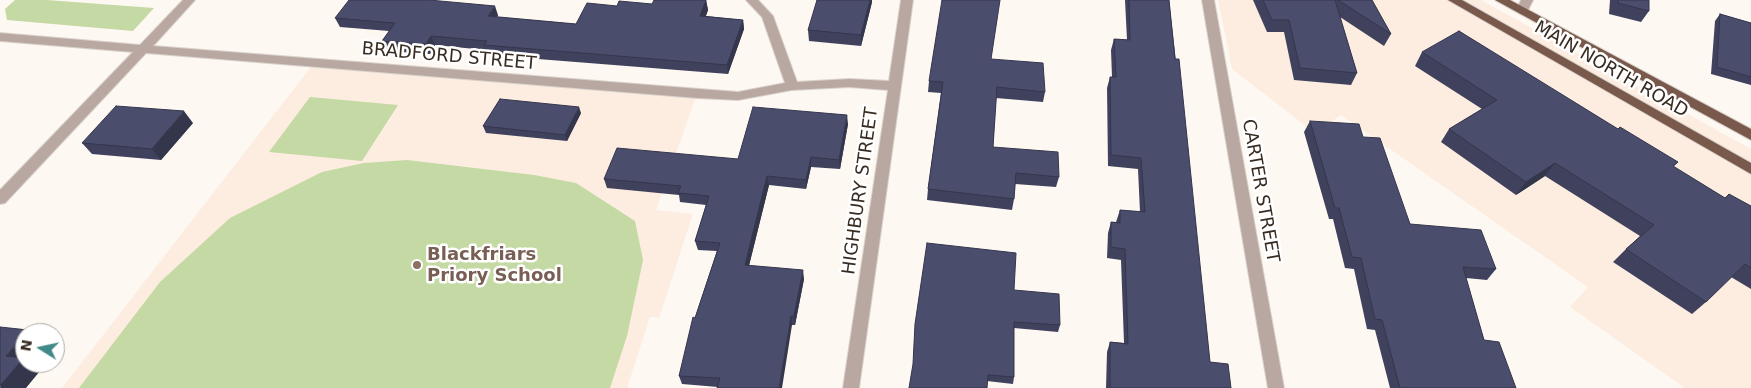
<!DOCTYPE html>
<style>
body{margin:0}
#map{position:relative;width:1751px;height:388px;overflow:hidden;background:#fef8f3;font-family:"DejaVu Sans",sans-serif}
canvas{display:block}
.north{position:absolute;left:15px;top:323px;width:50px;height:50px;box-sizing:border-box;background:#fff;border:1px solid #afaba7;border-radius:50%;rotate:280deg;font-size:14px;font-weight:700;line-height:20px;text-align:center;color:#382c22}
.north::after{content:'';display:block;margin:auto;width:18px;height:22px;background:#428a89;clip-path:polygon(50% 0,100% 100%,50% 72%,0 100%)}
</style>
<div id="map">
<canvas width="1751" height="388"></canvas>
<div class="north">N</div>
</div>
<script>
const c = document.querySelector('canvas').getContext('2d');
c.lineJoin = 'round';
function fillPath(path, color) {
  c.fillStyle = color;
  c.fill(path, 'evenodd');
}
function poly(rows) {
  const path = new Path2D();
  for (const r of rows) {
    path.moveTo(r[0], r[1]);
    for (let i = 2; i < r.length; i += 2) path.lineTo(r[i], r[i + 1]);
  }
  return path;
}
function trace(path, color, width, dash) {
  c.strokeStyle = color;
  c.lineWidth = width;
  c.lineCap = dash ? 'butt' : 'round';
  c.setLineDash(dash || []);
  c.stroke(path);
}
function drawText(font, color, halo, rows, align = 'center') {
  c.font = font + ' "DejaVu Sans",sans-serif';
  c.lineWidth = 5;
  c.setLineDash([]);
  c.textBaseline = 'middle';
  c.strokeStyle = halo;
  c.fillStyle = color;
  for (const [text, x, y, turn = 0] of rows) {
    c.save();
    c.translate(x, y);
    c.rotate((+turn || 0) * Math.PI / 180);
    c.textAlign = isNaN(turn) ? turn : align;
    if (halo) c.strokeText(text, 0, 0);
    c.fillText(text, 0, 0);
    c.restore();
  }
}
const built = poly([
 [1218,0,1481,0,1751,149,1751,388,1685,388,1570,307,1588,287,1341,115,1315,133,1232,69],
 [314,63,697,94,656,210,693,214,659,318,650,317,627,388,62,388]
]);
const green = poly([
 [15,0,47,0,154,8,133,31,7,20,5,9],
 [310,97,398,105,362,161,269,152],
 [407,160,534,175,576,183,635,221,643,260,627,336,610,388,79,388,160,282,230,218,322,172,364,163]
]);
const minor = poly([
 [183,0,195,0,153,46,738,92,785,83,762,17,746,0,758,0,773,16,797,82,849,79,889,81,901,0,913,0,859,388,843,388,888,90,849,87,792,90,738,100,697,98,146,53,5,203,0,204,0,190,133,52,0,41,0,33,140,45,183,0],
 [1202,0,1214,0,1284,388,1268,388,1202,0],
 [1521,0,1533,0,1526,14,1522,15,1516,11,1521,0]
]);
const trunk = poly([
 [1448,0,1462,0,1751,163,1751,174,1448,0],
 [1495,0,1510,0,1751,129,1751,140,1495,0]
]);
const wall = poly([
 [706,0,708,10,706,16,743,20,744,29,728,74,487,55,485,50,435,45,430,54,387,51,382,41,389,31,340,27,335,18,498,15,497,17,576,24,617,6,652,4],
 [1125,0,1169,0,1210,362,1231,388,1106,388,1107,352,1110,342,1124,343,1121,260,1107,258,1108,233,1111,222,1116,222,1120,210,1140,212,1138,169,1108,166,1107,88,1110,77,1112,77,1111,50,1114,39,1127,40],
 [1253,0,1372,0,1391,34,1384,46,1340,17,1357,73,1351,85,1294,80,1284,32,1267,32],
 [1610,0,1649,0,1649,11,1641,22,1609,14],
 [872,2,861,46,809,41,808,30],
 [1720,14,1751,23,1751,85,1711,74,1715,21],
 [1422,52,1618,129,1678,162,1673,167,1725,198,1751,206,1751,289,1731,277,1706,302,1692,314,1613,262,1626,249,1640,236,1545,176,1516,195,1441,142,1449,129,1482,109,1415,66],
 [991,59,1045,92,1043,102,996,98,993,147,1059,177,1056,187,1015,184,1014,199,1012,210,927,200,928,189,941,93,928,92,929,81],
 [581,113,567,141,486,133,483,126],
 [1310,121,1363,137,1410,224,1496,269,1487,280,1466,278,1484,340,1516,388,1390,388,1375,330,1367,329,1354,269,1345,268,1333,219,1329,219,1304,132],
 [193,123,161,160,92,154,82,143],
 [848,124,840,169,811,167,806,189,769,185,749,265,804,279,795,325,792,325,718,387,682,384,679,376,695,318,717,251,698,250,695,241,706,205,680,202,679,195,607,188,604,179,738,159],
 [1014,290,1060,325,1058,332,1014,328,1014,377,1013,384,987,381,909,388]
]);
const shadedWall = poly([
 [706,0,708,10,702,25,700,16],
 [870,0,872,0,872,2,861,46,861,35],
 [495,6,498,15,492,26,488,16],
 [743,20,744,29,728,74,727,65],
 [431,36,435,45,430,54,426,44],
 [579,107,581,113,567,141,565,135],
 [184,111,193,123,161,160,152,149],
 [847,115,848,124,840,169,839,160],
 [811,157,811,167,806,189,806,180],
 [1555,163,1545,176,1516,195,1526,182],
 [767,176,769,185,747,274,745,265],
 [803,270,804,279,795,325,794,316],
 [791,316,792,325,782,388,779,388],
 [28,330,32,333,25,333,25,363,31,363,40,371,26,388,0,388,6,356]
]);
const building = poly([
 [349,0,429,0,495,6,488,16,576,24,587,3,617,6,619,1,652,4,654,0,706,0,700,16,743,20,727,65,484,45,487,41,431,36,426,44,382,41,395,23,335,18,349,0],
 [817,0,870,0,861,35,808,30,817,0],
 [942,0,1000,0,991,59,1043,63,1045,92,997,87,993,147,1058,152,1059,177,1016,173,1014,199,928,189,943,82,929,81,942,0],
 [1129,0,1169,0,1175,59,1179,59,1210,362,1228,364,1231,388,1110,388,1110,342,1128,344,1125,249,1111,247,1111,222,1120,223,1120,210,1145,212,1141,158,1111,155,1110,77,1116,77,1114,39,1130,40,1129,0],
 [1263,0,1335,0,1357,73,1300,68,1289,20,1272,20,1263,0],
 [1338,0,1372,0,1391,34,1338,0],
 [1618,0,1649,0,1649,11,1618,3,1618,0],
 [1720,14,1751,23,1751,77,1717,67,1720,14],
 [1459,31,1618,129,1620,127,1678,162,1673,166,1725,198,1729,194,1751,206,1751,268,1745,264,1706,302,1626,249,1654,225,1555,163,1526,182,1449,129,1497,100,1422,52,1459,31],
 [500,99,579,107,565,135,483,126,500,99],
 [116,106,184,111,152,149,82,143,116,106],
 [753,107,847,115,839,160,811,157,806,180,767,176,745,265,803,270,794,316,791,316,779,388,717,388,720,378,679,376,693,317,695,318,720,243,695,241,709,196,678,193,681,186,604,179,617,148,738,159,753,107],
 [1310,121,1359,124,1363,137,1380,138,1410,224,1481,230,1496,269,1463,267,1484,340,1499,342,1516,388,1400,388,1382,320,1375,319,1361,258,1352,257,1339,208,1335,208,1310,121],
 [927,243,1016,253,1014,290,1059,294,1060,325,1014,322,1014,377,988,375,987,388,909,388,913,364,915,324,927,243],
 [0,327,28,330,6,356,24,358,0,386,0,327]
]);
const markers = [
 [417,265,5,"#8d6e63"]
];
const streetNames = [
 ["BRADFORD STREET",449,57,5],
 ["MAIN NORTH ROAD",1611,70,30],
 ["HIGHBURY STREET",861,191,-82],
 ["CARTER STREET",1260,191,80]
];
const educationNames = [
 ["Blackfriars",427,255],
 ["Priory School",427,276]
];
fillPath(built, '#fdede0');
fillPath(green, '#c4d9a4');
trace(minor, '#dad3cd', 2);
trace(trunk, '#dad3cd', 2);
fillPath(minor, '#b9a8a1');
fillPath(trunk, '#78594c');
fillPath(wall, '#40425d');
fillPath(shadedWall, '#34364c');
fillPath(building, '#4b4d6c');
trace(building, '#34364c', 1);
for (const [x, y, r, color] of markers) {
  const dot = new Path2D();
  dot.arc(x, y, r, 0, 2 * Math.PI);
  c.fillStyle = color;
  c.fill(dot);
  trace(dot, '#fff', 2);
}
drawText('18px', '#382c22', '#fff', streetNames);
drawText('bold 18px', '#785e54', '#fff', educationNames, 'left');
</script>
